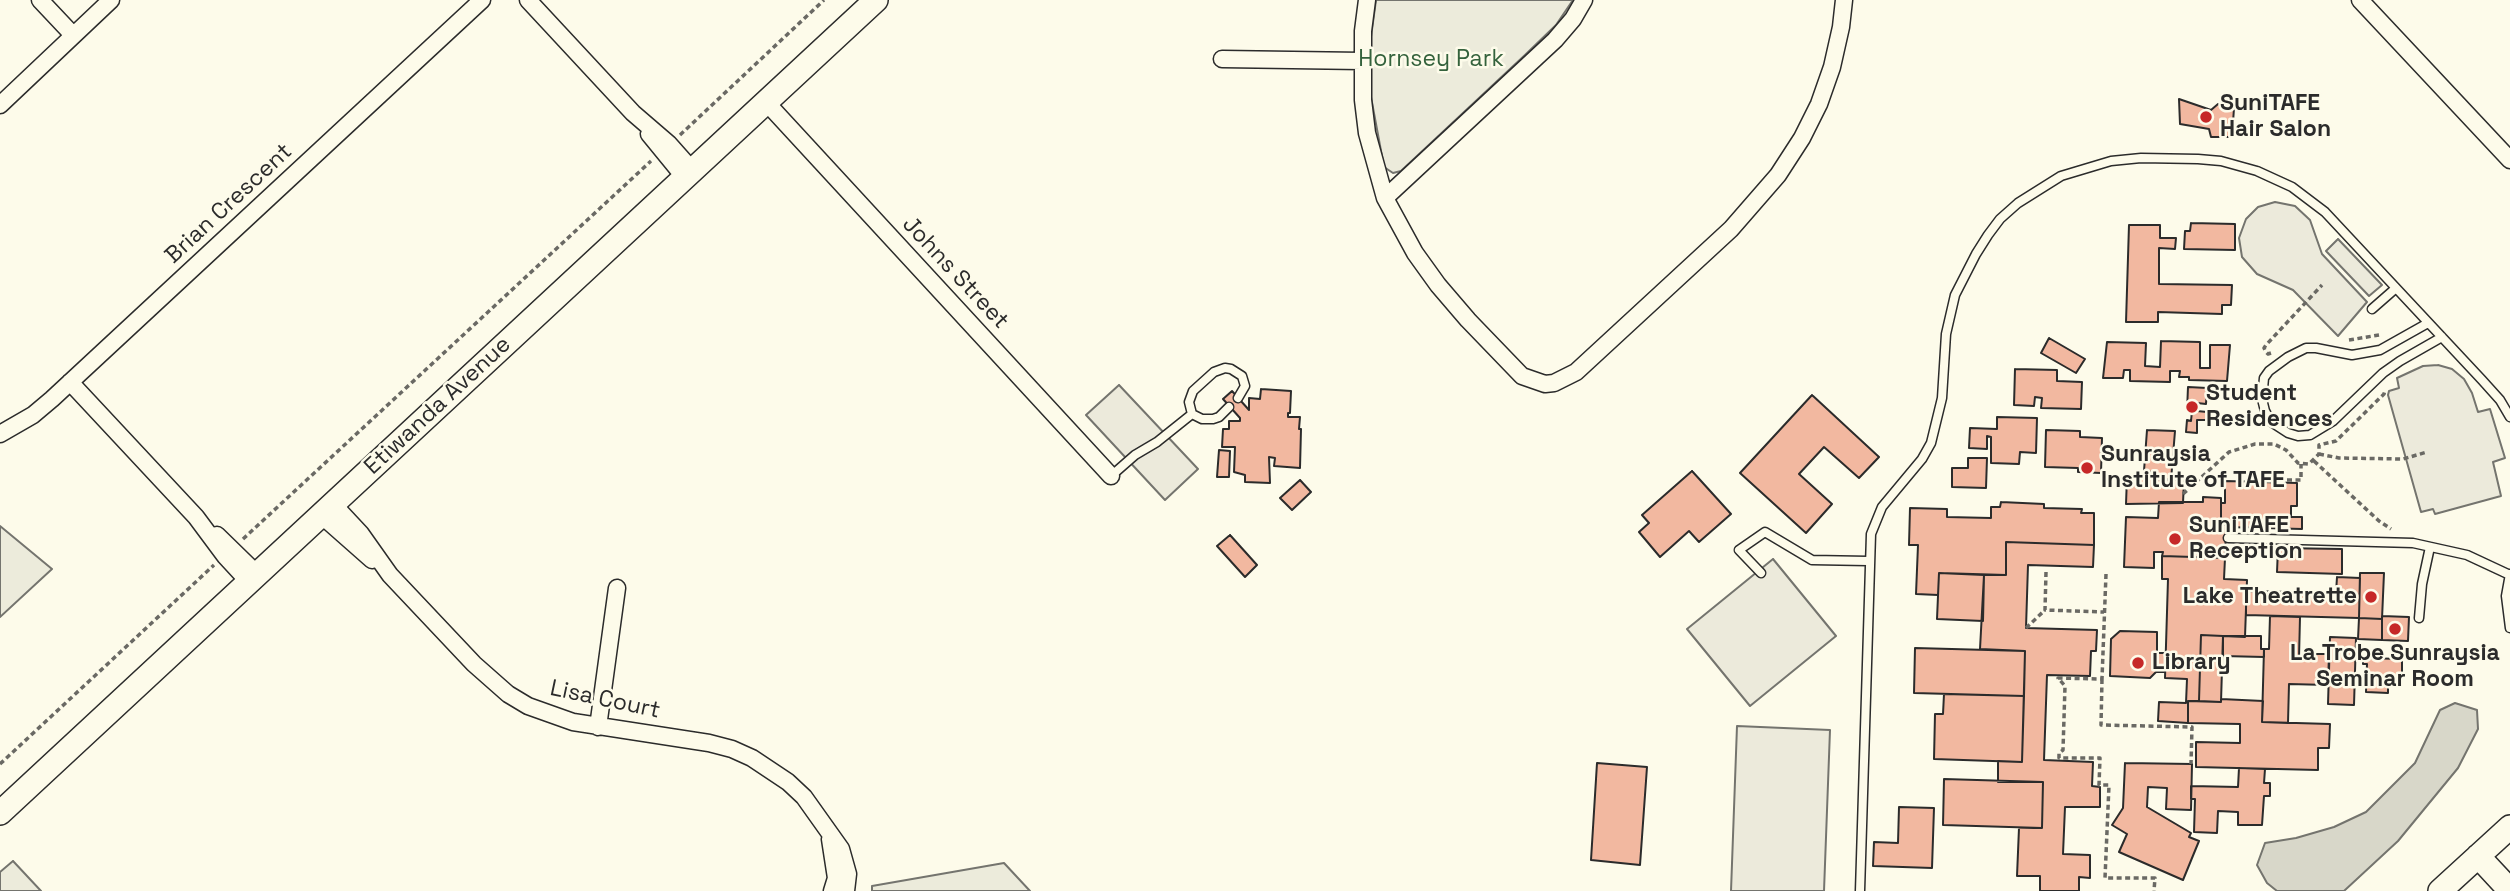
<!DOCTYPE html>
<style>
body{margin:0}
canvas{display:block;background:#fdfbea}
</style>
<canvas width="2510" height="891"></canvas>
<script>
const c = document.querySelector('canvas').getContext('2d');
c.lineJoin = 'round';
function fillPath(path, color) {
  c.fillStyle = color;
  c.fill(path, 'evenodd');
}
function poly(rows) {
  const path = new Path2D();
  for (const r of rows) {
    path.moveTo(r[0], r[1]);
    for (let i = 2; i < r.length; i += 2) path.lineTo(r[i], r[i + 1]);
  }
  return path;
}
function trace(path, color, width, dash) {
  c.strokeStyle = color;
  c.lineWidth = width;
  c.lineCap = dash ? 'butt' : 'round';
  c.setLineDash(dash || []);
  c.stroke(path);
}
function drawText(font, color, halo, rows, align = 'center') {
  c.font = font + ' "Space Grotesk",sans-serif';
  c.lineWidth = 5;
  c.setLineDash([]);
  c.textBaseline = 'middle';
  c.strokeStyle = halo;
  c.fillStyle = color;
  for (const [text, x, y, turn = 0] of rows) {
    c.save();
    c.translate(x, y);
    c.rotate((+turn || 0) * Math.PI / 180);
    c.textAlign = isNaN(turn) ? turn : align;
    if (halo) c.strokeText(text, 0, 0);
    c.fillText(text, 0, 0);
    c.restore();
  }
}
const green = poly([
 [1376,0,1573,0,1556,25,1525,55,1401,171,1393,173,1384,167,1371,97,1370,44,1376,0],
 [0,526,52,569,0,617,0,526],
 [13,861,41,891,0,891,0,872,13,861],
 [1004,863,1030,891,872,891,872,886,1004,863]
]);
const parking = poly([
 [2275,202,2295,206,2310,220,2322,254,2367,302,2338,336,2293,290,2257,274,2242,257,2239,238,2246,219,2258,207,2275,202],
 [2338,239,2382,285,2369,296,2326,251,2338,239],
 [2438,365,2452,369,2464,379,2472,393,2478,412,2490,409,2505,458,2493,462,2501,496,2435,514,2433,509,2421,512,2388,395,2389,391,2399,388,2397,378,2423,366,2438,365],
 [1119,385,1198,469,1165,500,1086,415,1119,385],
 [1773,559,1836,636,1750,706,1687,629,1773,559],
 [1737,726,1830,730,1824,891,1731,891,1737,726]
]);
const water = poly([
 [2455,703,2477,710,2478,729,2458,768,2398,841,2344,891,2277,891,2267,883,2257,865,2265,843,2296,838,2334,827,2366,812,2415,763,2440,710,2455,703]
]);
const building = poly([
 [2179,99,2211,110,2218,104,2234,108,2232,137,2211,137,2209,129,2180,124,2179,99],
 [2191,223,2235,224,2235,250,2184,249,2185,231,2190,231,2191,223],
 [2129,225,2160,225,2160,238,2176,238,2175,249,2159,248,2159,284,2232,285,2231,305,2222,305,2222,314,2158,312,2158,322,2126,322,2129,225],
 [2049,338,2085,359,2076,373,2041,353,2049,338],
 [2161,341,2200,342,2200,368,2210,368,2210,345,2230,345,2227,381,2189,380,2189,377,2179,377,2180,371,2170,371,2170,382,2130,381,2130,370,2124,370,2123,378,2103,378,2107,342,2146,343,2145,366,2160,367,2161,341],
 [2015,369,2057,370,2057,381,2082,382,2081,409,2041,408,2042,398,2035,397,2034,406,2014,405,2015,369],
 [2188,387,2207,388,2206,404,2197,403,2197,411,2207,412,2207,420,2197,420,2197,433,2186,432,2187,420,2191,421,2192,411,2187,411,2188,387],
 [1261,389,1291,391,1290,413,1288,413,1288,417,1300,417,1299,429,1301,429,1300,468,1274,466,1275,458,1269,457,1270,483,1245,482,1245,475,1234,472,1235,447,1222,447,1223,429,1229,429,1229,421,1240,421,1240,418,1223,399,1232,391,1249,410,1249,398,1260,399,1261,389],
 [1812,395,1879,457,1859,478,1824,447,1799,474,1832,504,1806,533,1740,473,1812,395],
 [1997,417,2037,418,2036,453,2020,452,2019,464,1991,463,1991,437,1987,436,1987,449,1969,448,1970,428,1997,429,1997,417],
 [2046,430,2080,431,2080,437,2102,438,2101,473,2078,472,2078,468,2045,467,2046,430],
 [2147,430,2175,431,2171,480,2152,479,2153,472,2144,471,2147,430],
 [1219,450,1230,451,1229,477,1217,477,1219,450],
 [1968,458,1987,458,1986,488,1952,487,1952,468,1968,468,1968,458],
 [1692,471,1731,514,1699,542,1689,531,1660,557,1639,532,1649,523,1642,515,1692,471],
 [2127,477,2184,480,2183,503,2126,504,2127,477],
 [1300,480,1311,492,1292,510,1280,498,1300,480],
 [2225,481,2297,483,2297,506,2291,506,2291,517,2302,517,2302,529,2226,527,2226,525,2221,524,2221,503,2225,503,2225,481],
 [2203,497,2221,498,2221,524,2226,525,2225,558,2162,556,2163,552,2154,552,2154,568,2124,567,2126,517,2158,518,2159,502,2203,502,2203,497],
 [2001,502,2044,504,2044,508,2082,509,2081,513,2094,513,2094,545,2006,542,2006,575,1939,573,1938,595,1916,594,1918,545,1909,545,1910,508,1947,509,1947,517,1991,518,1991,507,2000,507,2001,502],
 [1230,535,1257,565,1245,577,1217,546,1230,535],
 [2006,542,2094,545,2093,567,2028,565,2026,628,2097,630,2096,651,2091,651,2090,676,2047,675,2044,760,2093,762,2092,786,2100,787,2100,807,2065,807,2063,854,2090,855,2090,878,2079,877,2079,891,2040,891,2040,876,2017,876,2019,828,2042,828,2043,782,1998,782,1998,761,2022,762,2025,651,1980,649,1984,575,2006,575,2006,542],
 [2278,548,2342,549,2342,574,2277,572,2278,548],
 [2162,556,2225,558,2224,579,2247,580,2245,637,2201,635,2199,701,2188,701,2188,723,2158,721,2159,702,2186,703,2187,679,2165,678,2168,579,2162,579,2162,556],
 [1939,573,1984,575,1983,621,1937,619,1939,573],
 [2360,573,2384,573,2382,619,2359,618,2360,573],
 [2337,577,2360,578,2359,618,2246,615,2246,591,2336,593,2337,577],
 [2270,616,2300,617,2299,658,2308,658,2308,654,2329,654,2328,685,2289,684,2288,723,2262,722,2264,649,2269,649,2270,616],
 [2382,616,2409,617,2408,641,2382,640,2382,616],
 [2359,618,2382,619,2382,640,2358,639,2359,618],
 [2120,631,2157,632,2157,653,2166,653,2165,672,2156,672,2150,678,2110,676,2111,639,2120,631],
 [2201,635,2223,636,2221,702,2199,701,2201,635],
 [2223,636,2261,636,2261,649,2264,649,2264,657,2223,656,2223,636],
 [2330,637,2356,638,2354,705,2328,704,2330,637],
 [1915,648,2025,651,2024,696,1914,693,1915,648],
 [2363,658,2402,659,2402,681,2388,681,2388,693,2366,692,2367,664,2363,664,2363,658],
 [1944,694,2024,696,2022,762,1934,759,1935,714,1943,714,1944,694],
 [2221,699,2263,701,2262,722,2330,724,2329,748,2318,748,2318,770,2196,767,2196,742,2240,743,2240,724,2188,723,2188,701,2221,702,2221,699],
 [1597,763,1647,767,1640,865,1591,860,1597,763],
 [2125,763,2192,764,2191,810,2166,809,2167,788,2148,787,2147,807,2191,833,2189,837,2199,841,2183,880,2119,852,2127,834,2112,825,2123,808,2125,763],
 [2239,768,2265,769,2264,783,2270,783,2270,796,2264,796,2262,825,2238,825,2238,812,2218,811,2217,833,2194,832,2195,799,2191,799,2191,786,2238,787,2239,768],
 [1944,779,2043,782,2042,828,1943,825,1944,779],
 [1899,807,1934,808,1932,868,1873,866,1874,842,1898,843,1899,807]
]);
const path = poly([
 [680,135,824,0],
 [2349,340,2379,335],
 [2271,353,2268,354,2266,352,2264,348,2266,345,2322,285],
 [2319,454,2339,458,2403,459,2427,452],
 [2314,461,2379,521,2391,529],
 [2270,480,2301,480,2301,464],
 [2183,494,2229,452,2255,444,2274,444,2286,450,2298,463,2309,464,2319,454,2319,445,2336,441,2384,394,2385,390],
 [243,539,651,161],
 [2046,572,2045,610,2104,612],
 [2106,574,2102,679,2058,678,2065,686,2063,750,2059,753,2059,758,2100,758,2099,785,2109,785,2105,878,2155,878,2154,891],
 [2026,628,2045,610],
 [2102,679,2101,725,2192,727,2191,764],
 [0,764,214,565]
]);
const lane = poly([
 [2372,309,2396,288],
 [2428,323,2380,350,2352,355,2316,348,2306,348,2288,357,2269,371,2264,378,2262,399,2265,411,2271,422,2288,433,2298,436,2310,435,2333,421,2383,373,2400,361,2442,337],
 [1192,414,1202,419,1213,419,1219,417,1229,407],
 [1111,476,1135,455,1157,442,1192,414,1189,402,1193,391,1214,372,1225,368,1231,369,1242,376,1245,386,1238,398],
 [2228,538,2413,543,2467,555,2510,575],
 [1761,573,1739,550,1765,532,1812,560,1868,561],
 [2510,574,2506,596,2510,628],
 [2419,618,2422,584,2430,547],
 [1860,891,1871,534,1882,507,1922,459,1931,443,1942,398,1946,334,1955,295,1976,254,1988,235,2000,219,2018,203,2061,176,2111,161,2141,158,2198,159,2221,161,2257,171,2292,187,2325,212,2482,380,2500,400,2510,417]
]);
const street = poly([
 [40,0,73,35],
 [528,0,633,113,669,144,693,171],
 [1367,0,1363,31,1363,100,1367,133,1385,198,1415,253,1438,285,1468,320,1522,376,1545,384,1554,383,1576,372,1731,229,1778,175,1802,138,1819,104,1832,67,1841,27,1844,0],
 [2360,0,2510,160],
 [1222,59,1362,61],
 [766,102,1111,476],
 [0,105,111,0],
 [649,134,685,178],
 [1385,198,1555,40,1573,19,1584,0],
 [70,382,196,517,225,556,249,582],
 [0,434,33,415,52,399,482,0],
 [333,504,361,534,390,575,474,664,508,694,528,706,573,722,709,743,732,749,752,758,788,782,804,797,841,849,848,874,846,891],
 [321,515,372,560],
 [217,535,257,574],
 [598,727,617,588],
 [830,839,836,878,832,891]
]);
const secondary = poly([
 [0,813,876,0],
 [2478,856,2504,884],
 [2440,891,2510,827]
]);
const markers = [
 [2206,117,7,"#c62828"],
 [2192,407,7,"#c62828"],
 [2087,468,7,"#c62828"],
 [2175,539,7,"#c62828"],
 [2371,597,7,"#c62828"],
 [2395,629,7,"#c62828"],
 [2138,663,7,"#c62828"]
];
const parkNames = [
 ["Hornsey Park",1431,60]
];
const poiNames = [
 ["SuniTAFE",2220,104],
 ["Hair Salon",2220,130],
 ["Student",2206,394],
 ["Residences",2206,420],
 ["Sunraysia",2101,455],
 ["Institute of TAFE",2101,481],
 ["SuniTAFE",2189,526],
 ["Reception",2189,552],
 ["Lake Theatrette",2357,597,"right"],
 ["La Trobe Sunraysia",2395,654,"center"],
 ["Seminar Room",2395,680,"center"],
 ["Library",2152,663]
];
const streetNames = [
 ["Brian Crescent",229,204,-43],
 ["Johns Street",955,273,47],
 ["Etiwanda Avenue",438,406,-43],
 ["Lisa Court",605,700,12]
];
fillPath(green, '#ecebdb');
trace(green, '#74746e', 2);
fillPath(parking, '#eceadb');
trace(parking, '#74746e', 2);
fillPath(water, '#d8d7c9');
trace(water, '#74746e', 2);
fillPath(building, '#f2b8a0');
trace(building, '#2b2b2b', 2);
trace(lane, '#2b2b2b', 11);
trace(street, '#2b2b2b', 19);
trace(secondary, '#2b2b2b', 26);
trace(path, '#6a6964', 3.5, [5, 3.5]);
trace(lane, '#fdfbea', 8);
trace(street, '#fdfbea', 16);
trace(secondary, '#fdfbea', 23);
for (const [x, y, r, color] of markers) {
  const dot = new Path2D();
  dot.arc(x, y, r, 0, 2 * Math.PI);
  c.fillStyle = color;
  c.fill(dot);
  trace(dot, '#fdfbea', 2.5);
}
drawText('23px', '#34623c', '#fdfbea', parkNames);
drawText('bold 23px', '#2b2b2b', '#fdfbea', poiNames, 'left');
drawText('23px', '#2b2b2b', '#fdfbea', streetNames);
</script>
